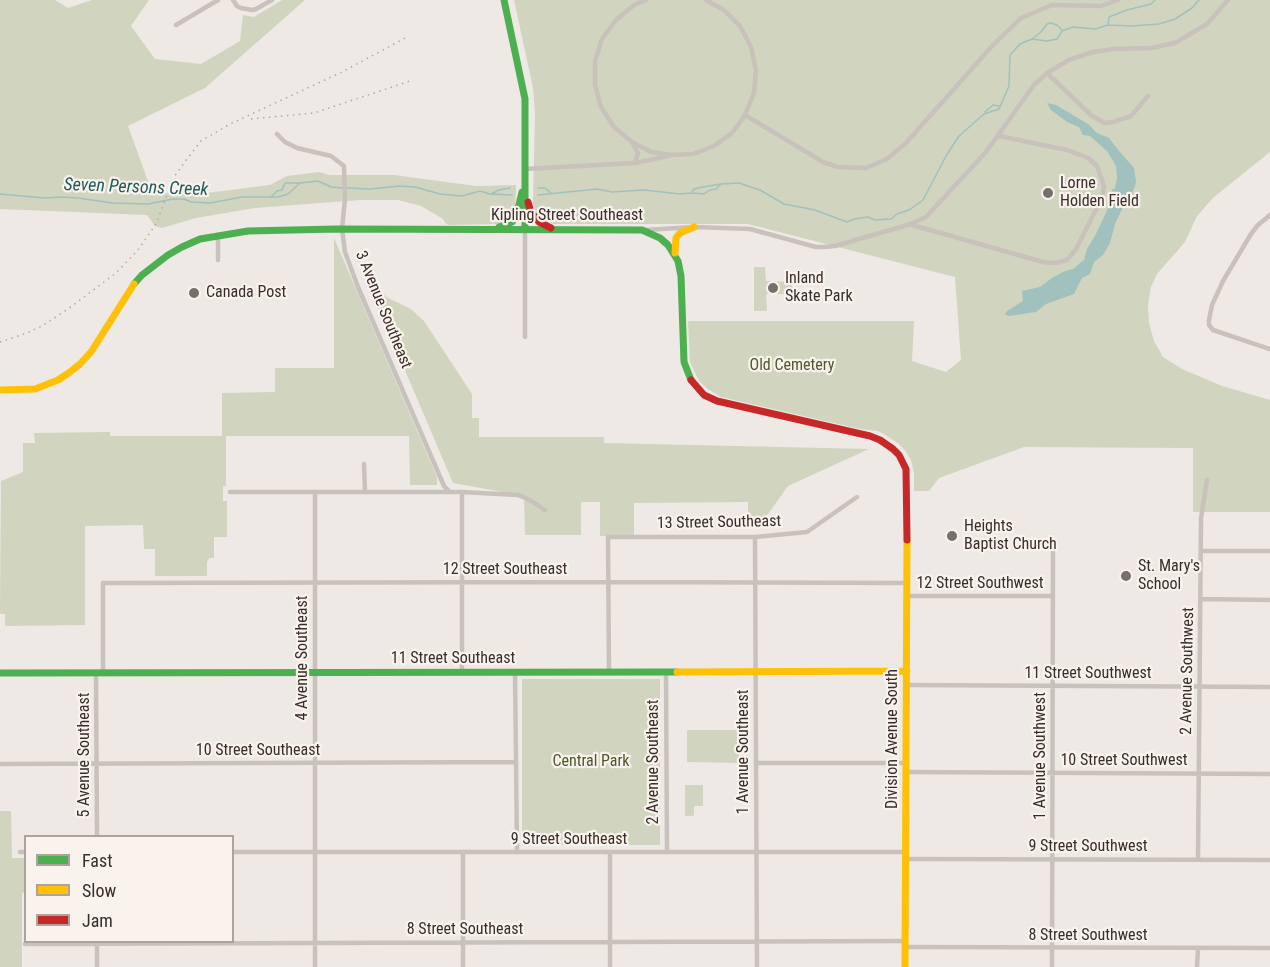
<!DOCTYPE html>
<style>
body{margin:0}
#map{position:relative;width:1270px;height:967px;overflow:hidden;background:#eee9e4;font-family:"Roboto Condensed",sans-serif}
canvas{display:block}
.legend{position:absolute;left:24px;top:835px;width:210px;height:108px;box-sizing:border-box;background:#faf2ec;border:2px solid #ada39e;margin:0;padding:8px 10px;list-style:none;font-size:18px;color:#392d2a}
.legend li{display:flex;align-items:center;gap:12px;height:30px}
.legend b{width:30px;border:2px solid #ada39e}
</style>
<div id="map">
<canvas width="1270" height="967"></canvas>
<ul class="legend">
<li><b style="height:8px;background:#4caf50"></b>Fast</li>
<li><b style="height:8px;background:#ffc107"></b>Slow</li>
<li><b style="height:8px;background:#c62828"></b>Jam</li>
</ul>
</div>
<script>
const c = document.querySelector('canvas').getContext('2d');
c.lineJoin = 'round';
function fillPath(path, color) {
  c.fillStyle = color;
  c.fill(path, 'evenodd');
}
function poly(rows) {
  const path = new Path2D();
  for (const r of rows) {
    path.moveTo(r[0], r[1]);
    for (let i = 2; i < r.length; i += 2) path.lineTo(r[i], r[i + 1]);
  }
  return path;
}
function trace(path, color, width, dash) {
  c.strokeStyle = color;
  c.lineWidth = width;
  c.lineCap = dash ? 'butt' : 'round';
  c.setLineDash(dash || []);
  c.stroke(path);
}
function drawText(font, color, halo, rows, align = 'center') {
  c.font = font + ' "Roboto Condensed",sans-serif';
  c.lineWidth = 4.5;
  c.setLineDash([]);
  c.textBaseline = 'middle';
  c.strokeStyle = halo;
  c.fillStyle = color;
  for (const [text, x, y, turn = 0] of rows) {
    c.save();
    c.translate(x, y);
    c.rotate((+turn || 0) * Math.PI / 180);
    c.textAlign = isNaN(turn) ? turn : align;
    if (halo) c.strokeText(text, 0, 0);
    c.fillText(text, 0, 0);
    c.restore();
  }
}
const green = poly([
 [0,0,55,0,68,8,92,0,149,0,131,26,155,59,201,64,240,41,243,15,254,17,282,0,305,0,205,88,128,126,153,195,189,190,199,194,270,185,287,176,319,172,330,175,394,175,476,186,516,185,515,213,511,219,498,224,450,225,446,224,443,219,421,206,398,200,360,200,255,208,196,218,162,228,155,226,147,215,0,209],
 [514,0,1270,0,1270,152,1214,197,1197,216,1185,242,1157,274,1151,287,1148,305,1149,323,1154,341,1163,357,1182,369,1222,386,1270,400,1270,512,1193,512,1193,448,1024,447,939,478,929,491,914,491,914,473,911,460,905,450,899,444,884,434,878,431,860,429,721,397,708,389,699,381,690,362,688,321,914,321,912,361,946,372,961,360,955,277,748,224,554,224,542,220,537,216,533,204,535,114,533,88],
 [334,238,437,477,437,485,410,485,409,436,226,436,226,486,223,486,223,501,227,501,227,537,214,537,214,558,209,558,207,562,207,576,155,576,155,549,144,549,143,525,85,526,85,625,5,626,5,614,0,614,1,481,23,472,23,443,35,443,34,433,110,432,110,436,222,436,222,393,275,392,275,368,334,368],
 [356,255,386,297,411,309,424,321,472,394,472,418,479,418,479,437,604,437,604,443,869,449,788,486,758,528,748,528,748,502,634,503,634,536,600,536,600,502,581,502,581,535,525,535,524,496,453,483],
 [754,267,765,267,766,281,792,282,792,296,785,297,785,294,766,294,767,311,754,311],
 [522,679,660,679,660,845,522,845],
 [687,730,739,730,739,763,687,762],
 [685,785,703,785,703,806,694,806,694,815,692,816,685,816],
 [0,811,11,811,12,858,25,858,25,892,22,893,22,967,0,967]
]);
const water = poly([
 [1047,103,1056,105,1088,124,1097,133,1109,138,1119,151,1134,168,1136,182,1131,197,1123,207,1115,224,1110,243,1103,255,1094,262,1090,274,1082,278,1074,294,1046,304,1036,312,1009,316,1005,314,1007,311,1023,301,1022,291,1040,287,1052,278,1065,271,1073,269,1084,260,1087,249,1095,236,1111,202,1112,190,1115,188,1117,178,1116,166,1107,151,1090,136,1083,135,1079,127,1067,122,1051,110]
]);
const stream = poly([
 [1108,25,1109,17,1127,10,1151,4,1155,0],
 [1033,38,1040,33,1047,24,1051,23,1057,25,1062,30],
 [985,112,993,105,999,106],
 [347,188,370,189,399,186,415,187,440,194,462,196,480,191,490,194,512,195],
 [538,188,545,188,551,193],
 [692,192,694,189,703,187,721,184],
 [0,194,45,198,62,197,78,198,112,203,148,204,173,199,184,199,191,202,210,203,242,197,278,197,288,194,300,183,318,181,331,187,343,188],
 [491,194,499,190,510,188],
 [538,195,597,189,612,192,644,190,680,194,692,193,704,194,710,190,716,189,721,184,739,183,760,190,784,204,815,210,847,222,854,219,868,217,875,220,891,219,897,214,909,210,923,200,946,156,959,136,984,114,999,109,1009,86,1010,55,1020,44,1032,39,1047,41,1057,39,1062,31,1073,27,1095,29,1108,25,1132,26,1159,24,1175,19,1192,8,1199,0],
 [272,196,277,191,282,190,285,183,299,183]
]);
const street = poly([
 [233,0,237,6,241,8,252,10,256,9,272,0],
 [646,0,634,5,616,20,602,39,595,61,595,85,601,107,614,127,632,142,651,152,671,155,693,154,714,146,732,133,745,115,754,93,756,70,751,47,740,26,724,10,706,0],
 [176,25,218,0],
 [1047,73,1092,116,1105,123,1113,122,1131,116,1148,96],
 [745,115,823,162,838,167,866,168,887,159,906,143,993,45,1021,18,1052,5,1101,6,1118,0],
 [277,134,285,142,297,148,331,156,344,166,345,199,342,229,345,252,358,287,444,486,450,492],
 [632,142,638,153,635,163],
 [525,169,635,163,668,156],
 [1270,215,1258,225,1251,234,1223,281,1212,305,1209,320,1209,325,1213,330,1270,349],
 [912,225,1043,262,1055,263,1067,260,1076,249,1102,198,1104,186,1097,166,1088,158,1067,150,999,136],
 [645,230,694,227,750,229,816,247,824,247,835,246,911,224,926,217,986,152,1034,85,1047,73,1069,60,1093,52,1114,49,1151,48,1175,43,1207,24,1228,0],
 [218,260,218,235],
 [525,337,525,230],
 [364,464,365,492],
 [230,492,462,492,518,495,530,500,545,510],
 [315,492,315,967],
 [462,492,462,672],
 [755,537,757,967],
 [1201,551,1270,551],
 [907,596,1053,596],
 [1200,599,1270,600],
 [515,672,517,852],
 [609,672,608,537,755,537,807,532,857,497],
 [666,672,667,852],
 [96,673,97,836],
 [103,673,103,583,608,582,907,583],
 [907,685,1270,687],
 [756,763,906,763],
 [0,764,516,762],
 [906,772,1270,774],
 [20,852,26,852],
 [232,852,906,852],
 [463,852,463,967],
 [610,852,610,967],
 [906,859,1270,860],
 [1198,860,1201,518,1207,480],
 [97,942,97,967],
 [25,944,905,941],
 [905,947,1270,948],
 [1052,967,1053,545],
 [1197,967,1198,948]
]);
const fast = poly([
 [504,0,525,99,525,230],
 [499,227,512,222,516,217,522,192],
 [134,284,142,275,168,255,182,247,200,239,248,231,336,229,642,230,660,238,668,245,678,261,681,276,684,362,691,380],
 [0,673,677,672]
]);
const slow = poly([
 [675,253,676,238,680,233,694,227],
 [0,390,35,389,58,380,70,372,80,364,91,352,134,284],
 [677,672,907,671],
 [905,967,907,540]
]);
const jam = poly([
 [528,202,531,212,539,222,551,228],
 [691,380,704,395,717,401,870,436,880,440,893,449,899,455,906,469,907,540]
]);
const rail = poly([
 [251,119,314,113,410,81],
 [0,342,27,333,42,326,68,309,116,273,138,250,156,224,174,177,184,163,201,141,230,124,342,72,407,37]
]);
const markers = [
 [1048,193,6,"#786f6b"],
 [773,288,6,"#786f6b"],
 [194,293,6,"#786f6b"],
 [952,536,6,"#786f6b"],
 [1126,576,6,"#786f6b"]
];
const poiNames = [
 ["Lorne",1060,184],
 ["Holden Field",1060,202],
 ["Inland",785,279],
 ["Skate Park",785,297],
 ["Canada Post",206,293],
 ["Heights",964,527],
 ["Baptist Church",964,545],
 ["St. Mary's",1138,567],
 ["School",1138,585]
];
const streetNames = [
 ["Kipling Street Southeast",567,216],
 ["3 Avenue Southeast",383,310,68],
 ["13 Street Southeast",719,523,-1],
 ["12 Street Southeast",505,570],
 ["12 Street Southwest",980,584],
 ["4 Avenue Southeast",303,658,-90],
 ["11 Street Southeast",453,659],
 ["2 Avenue Southwest",1188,671,-89],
 ["11 Street Southwest",1088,674],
 ["Division Avenue South",893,739,-90],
 ["10 Street Southeast",258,751],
 ["1 Avenue Southeast",744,752,-90],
 ["5 Avenue Southeast",85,755,-90],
 ["1 Avenue Southwest",1041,756,-90],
 ["10 Street Southwest",1124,761],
 ["2 Avenue Southeast",654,762,-90],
 ["9 Street Southeast",569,840],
 ["9 Street Southwest",1088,847],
 ["8 Street Southeast",465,930],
 ["8 Street Southwest",1088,936]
];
const parkNames = [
 ["Old Cemetery",792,366],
 ["Central Park",591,762]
];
const waterNames = [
 ["Seven Persons Creek",136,188,2]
];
fillPath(green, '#d1d4be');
fillPath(water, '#a0c1be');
trace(stream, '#a0c1be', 1.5);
trace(street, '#c8c1bc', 4.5);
trace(fast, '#4caf50', 7);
trace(slow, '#ffc107', 7);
trace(jam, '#c62828', 7);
trace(rail, '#b0aaa6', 1.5, [1.5, 4.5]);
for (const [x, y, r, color] of markers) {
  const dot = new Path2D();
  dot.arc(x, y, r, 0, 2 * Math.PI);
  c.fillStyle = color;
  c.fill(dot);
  trace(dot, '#faf2ec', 2);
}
drawText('16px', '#392d2a', '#faf2ec', poiNames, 'left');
drawText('16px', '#392d2a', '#faf2ec', streetNames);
drawText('16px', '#4c582d', '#faf2ec', parkNames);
drawText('italic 18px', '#1f5b5a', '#faf2ec', waterNames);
</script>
